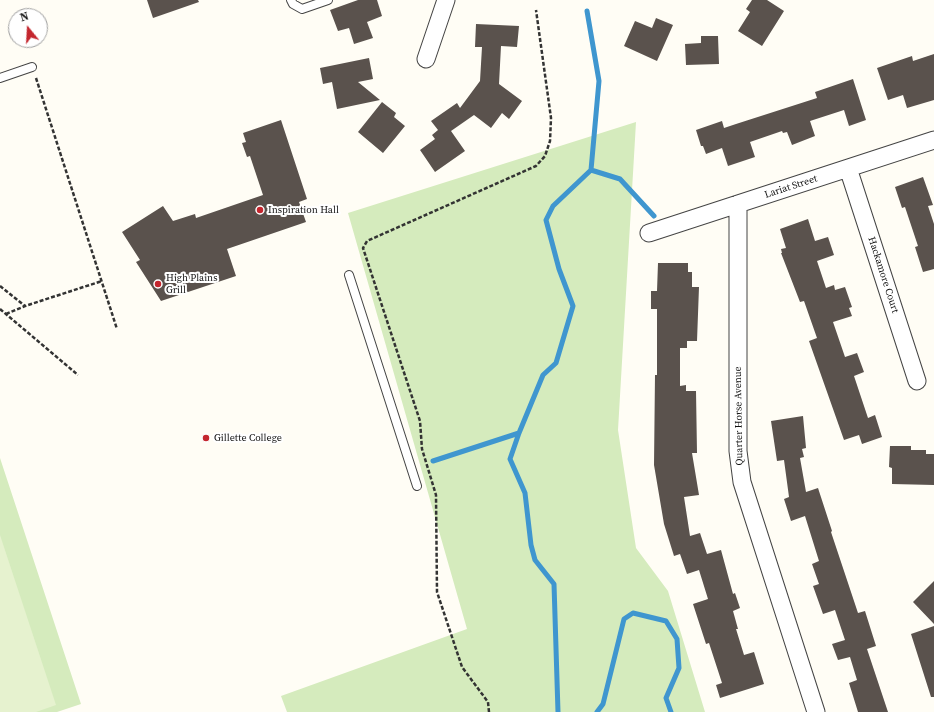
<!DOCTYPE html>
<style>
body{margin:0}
#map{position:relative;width:934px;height:712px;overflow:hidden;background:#fffdf5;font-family:"Source Serif 4",serif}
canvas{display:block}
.north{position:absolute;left:8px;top:8px;width:40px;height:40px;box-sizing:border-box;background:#fff;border:1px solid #a0a0a0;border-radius:50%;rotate:342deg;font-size:11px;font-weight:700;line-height:16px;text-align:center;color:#111}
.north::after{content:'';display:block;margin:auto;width:14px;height:18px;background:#c4262e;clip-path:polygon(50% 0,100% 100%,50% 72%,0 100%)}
</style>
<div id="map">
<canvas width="934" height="712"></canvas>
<div class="north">N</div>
</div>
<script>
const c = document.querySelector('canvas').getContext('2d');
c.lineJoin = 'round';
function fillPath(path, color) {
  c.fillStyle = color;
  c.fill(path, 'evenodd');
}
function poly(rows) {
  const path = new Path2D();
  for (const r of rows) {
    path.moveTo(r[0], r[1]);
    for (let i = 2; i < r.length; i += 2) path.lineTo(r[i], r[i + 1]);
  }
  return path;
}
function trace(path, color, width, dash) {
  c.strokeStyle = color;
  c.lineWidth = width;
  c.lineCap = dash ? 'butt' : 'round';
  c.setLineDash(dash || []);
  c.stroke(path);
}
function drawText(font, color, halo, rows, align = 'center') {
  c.font = font + ' "Source Serif 4",serif';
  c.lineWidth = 4;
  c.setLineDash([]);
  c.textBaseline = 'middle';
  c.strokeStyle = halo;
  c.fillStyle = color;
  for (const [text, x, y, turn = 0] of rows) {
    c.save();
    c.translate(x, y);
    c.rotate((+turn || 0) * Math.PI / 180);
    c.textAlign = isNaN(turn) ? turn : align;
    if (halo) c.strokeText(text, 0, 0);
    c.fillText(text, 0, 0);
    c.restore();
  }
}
const green = poly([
 [636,122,618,430,636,548,668,591,705,712,287,712,281,696,467,629,348,213],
 [0,458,81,704,57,712,0,712]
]);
const pitch = poly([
 [0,535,56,705,36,712,0,712]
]);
const stream = poly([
 [591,170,620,179,654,216],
 [433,461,519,433],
 [558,712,554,584,535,560,531,545,525,493,510,459,519,433,543,375,556,363,573,306,559,269,546,220,553,206,591,170,599,81,587,11],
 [597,712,603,704,624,619,633,613,666,621,677,639,679,668,666,698,671,712]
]);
const building = poly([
 [147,0,198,0,199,2,153,18],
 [358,0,377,0,382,16,367,22,373,38,354,44,349,28,338,31,330,10],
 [752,0,767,0,784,11,762,46,738,31,750,12,746,9],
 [656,18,673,25,657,61,624,46,635,21,652,28],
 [476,24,519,26,517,47,501,46,499,84,522,101,509,119,502,113,491,128,474,115,451,131,465,151,435,172,420,150,435,139,432,135,438,130,431,121,457,103,460,108,480,81,482,47,475,47],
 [701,36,718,36,719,64,686,65,685,44,701,43],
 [934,54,934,100,907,108,903,95,888,100,877,68,912,56,913,61],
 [369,58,373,79,358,82,380,100,337,109,332,82,323,84,320,68],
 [853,79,866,120,849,126,844,110,810,121,815,136,792,145,787,132,783,133,782,131,750,142,755,157,728,166,722,148,706,154,703,146,701,146,696,130,722,121,724,128,736,124,817,98,815,92],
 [382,102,396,113,394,117,405,126,383,153,358,132],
 [281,120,307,199,299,202,306,222,227,249,236,276,161,301,136,262,140,260,122,232,163,206,173,221,195,214,196,218,263,195,250,156,247,157,242,143,246,142,243,133],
 [923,177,933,205,928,206,934,224,934,269,923,272,915,247,918,246,905,207,902,208,895,187],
 [808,219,815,241,828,237,834,255,817,261,826,288,834,285,835,290,845,287,852,307,849,308,852,316,833,322,845,357,857,353,864,372,854,376,868,418,875,415,882,437,862,444,859,435,844,440,809,341,817,338,804,301,800,302,781,253,782,253,781,249,786,248,780,229],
 [658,263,688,263,688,272,692,272,692,287,699,287,697,341,687,341,687,348,680,348,680,386,686,385,686,391,696,391,697,453,692,453,699,495,684,497,690,536,700,533,707,554,721,550,733,594,735,593,740,608,733,611,738,629,736,629,744,655,754,652,764,684,720,698,716,685,722,683,709,643,706,644,693,604,708,599,699,570,687,574,680,554,674,556,664,524,654,465,655,375,657,375,657,309,651,309,651,291,657,291],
 [803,416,806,448,802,449,804,457,800,458,806,492,818,488,832,531,831,532,858,613,865,611,876,646,867,649,888,712,858,712,849,683,857,680,850,657,838,660,832,644,845,640,835,610,823,614,813,586,819,584,812,564,819,561,805,516,791,521,784,499,789,497,784,460,777,461,771,421],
 [890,446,911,446,911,450,926,450,926,454,934,454,934,485,892,484,892,468,889,467],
 [934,581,934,624,913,602],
 [934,626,934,697,931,697,911,634]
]);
const path = poly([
 [36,78,117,329],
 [0,286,25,306],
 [0,309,78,375],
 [6,314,25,306,102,281],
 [489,712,488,702,462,667,437,592,436,495,422,449,420,421,363,248,367,241,536,166,545,156,550,141,551,118,536,10]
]);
const service = poly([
 [291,0,293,4,302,9,328,0],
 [0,78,32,67],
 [349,275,417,486]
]);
const minor = poly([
 [426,59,446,0],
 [848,168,917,381],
 [738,204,738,451,742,482,816,712],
 [649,233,934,140]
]);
const markers = [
 [260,210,4,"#c4262e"],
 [158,284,4,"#c4262e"],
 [206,438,4,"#c4262e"]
];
const streetNames = [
 ["Lariat Street",791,187,-18],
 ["Hackamore Court",883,275,72],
 ["Quarter Horse Avenue",739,416,-91]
];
const poiNames = [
 ["Inspiration Hall",268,210],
 ["High Plains",166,278],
 ["Grill",166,290],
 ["Gillette College",214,438]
];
fillPath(green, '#d5ebbd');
fillPath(pitch, '#e6f2cf');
trace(stream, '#3f96cf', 5);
fillPath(building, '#5a524d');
trace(service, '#444', 10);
trace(minor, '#444', 19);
trace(path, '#333', 2.5, [4, 2]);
trace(service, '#fff', 8);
trace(minor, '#fff', 17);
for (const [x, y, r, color] of markers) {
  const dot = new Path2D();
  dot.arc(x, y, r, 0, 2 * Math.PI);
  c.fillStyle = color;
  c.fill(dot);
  trace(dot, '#fff', 1.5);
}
drawText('10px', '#111', '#fff', streetNames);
drawText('10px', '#111', '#fff', poiNames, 'left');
</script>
